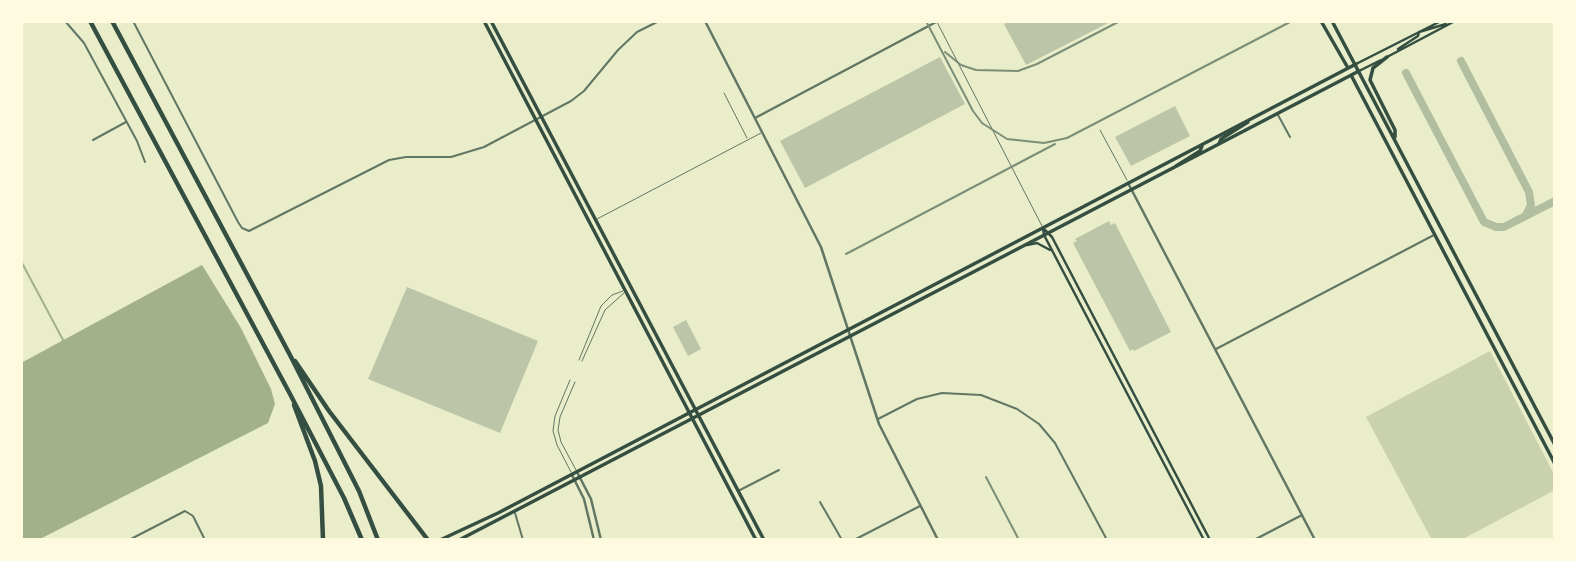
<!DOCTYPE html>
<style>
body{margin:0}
#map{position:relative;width:1576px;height:561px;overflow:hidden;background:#e9edc9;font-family:Jost,sans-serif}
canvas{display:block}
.frame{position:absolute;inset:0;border:23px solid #fefae0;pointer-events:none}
</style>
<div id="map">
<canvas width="1576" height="561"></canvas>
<div class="frame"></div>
</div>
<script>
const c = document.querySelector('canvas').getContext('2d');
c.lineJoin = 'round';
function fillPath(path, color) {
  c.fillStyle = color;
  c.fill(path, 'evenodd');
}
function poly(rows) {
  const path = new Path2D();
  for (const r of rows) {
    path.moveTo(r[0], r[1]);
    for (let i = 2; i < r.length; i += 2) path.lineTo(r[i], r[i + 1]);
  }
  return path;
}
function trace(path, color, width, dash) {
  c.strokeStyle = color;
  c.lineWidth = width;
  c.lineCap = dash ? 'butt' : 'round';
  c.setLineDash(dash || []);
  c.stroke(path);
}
const green = poly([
 [1490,351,1555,476,1555,490,1461,540,1432,540,1366,417]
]);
const water = poly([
 [202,265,241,328,271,389,275,404,268,423,38,540,21,540,21,363]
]);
const stream = poly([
 [21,261,63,340]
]);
const taxiway = poly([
 [1461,61,1529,192,1531,205,1526,215],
 [1406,73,1484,222,1496,227,1504,227,1555,201]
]);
const building = poly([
 [1009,21,1112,21,1026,65,1004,24],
 [940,57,965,104,805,188,780,141],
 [1175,106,1190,136,1131,166,1115,137],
 [1109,221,1111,225,1115,223,1171,332,1134,351,1133,349,1130,351,1073,243,1077,241,1075,239],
 [407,287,538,341,500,433,368,379],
 [686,320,701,349,688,356,673,327]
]);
const service = poly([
 [937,22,1042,226],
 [724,93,747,138],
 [1100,130,1127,180],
 [597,219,761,133],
 [579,360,601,306,612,295,623,291],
 [582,361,605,310,624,293],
 [570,380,555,416,553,431,557,445,571,472],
 [575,382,560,417,558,430,561,442,576,470]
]);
const minor = poly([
 [65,21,84,43,137,141,145,162],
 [133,21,238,222,242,228,249,231,389,160,406,157,451,157,484,147,571,101,584,91,618,50,637,32,659,21],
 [1278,115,1290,137],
 [93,140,126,122],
 [1216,349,1434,235],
 [878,419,917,399,942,393,981,395,1017,409,1039,424,1055,443,1107,540],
 [740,490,779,470],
 [820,502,842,540],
 [515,513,523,540],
 [129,540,185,511,193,516,205,540],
 [854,540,920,506]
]);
const tertiary = poly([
 [705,21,821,247,879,424,938,540],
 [755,118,938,21],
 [1128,183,1315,540],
 [577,472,591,499,601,540],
 [572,475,584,499,594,540],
 [1254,540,1302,515]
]);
const secondary = poly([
 [1398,49,1418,36,1419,32,1446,24],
 [1387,57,1455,21],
 [1356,64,1441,21],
 [1359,71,1381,60],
 [1043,228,1052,237,1210,540],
 [1043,228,1044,235,1204,540],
 [1027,245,1037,243,1050,250]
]);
const primary = poly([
 [484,21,756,540],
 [491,21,764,540],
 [1321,21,1348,68],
 [1332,21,1555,445],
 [1387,57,1373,68,1370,80,1395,130,1395,137],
 [1351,75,1555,464],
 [1219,144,1221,139,1248,122],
 [1176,166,1200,151,1202,146],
 [440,540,498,513,1356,64],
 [459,540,1359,71]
]);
const motorway = poly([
 [90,21,290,394,344,498,362,540],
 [112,21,290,355,359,491,378,540],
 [295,361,329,411,428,540],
 [294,405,315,461,321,486,323,540]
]);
const rail = poly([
 [926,21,973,111,982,123,1007,139,1044,143,1067,138,1290,22],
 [945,52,961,65,976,70,1018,71,1037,64,1120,21],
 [846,254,1055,144],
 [986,477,1019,540]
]);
fillPath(green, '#cad2ad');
fillPath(water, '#a3b18a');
trace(stream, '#a3b18a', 2);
trace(taxiway, '#b2bea0', 8);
fillPath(building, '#bcc5a7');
trace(service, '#617663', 1);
trace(minor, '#617663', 2);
trace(tertiary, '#617663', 2.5);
trace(secondary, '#344e41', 2.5);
trace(primary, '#344e41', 3.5);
trace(motorway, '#344e41', 4.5);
trace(rail, '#7c8e77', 2);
</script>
